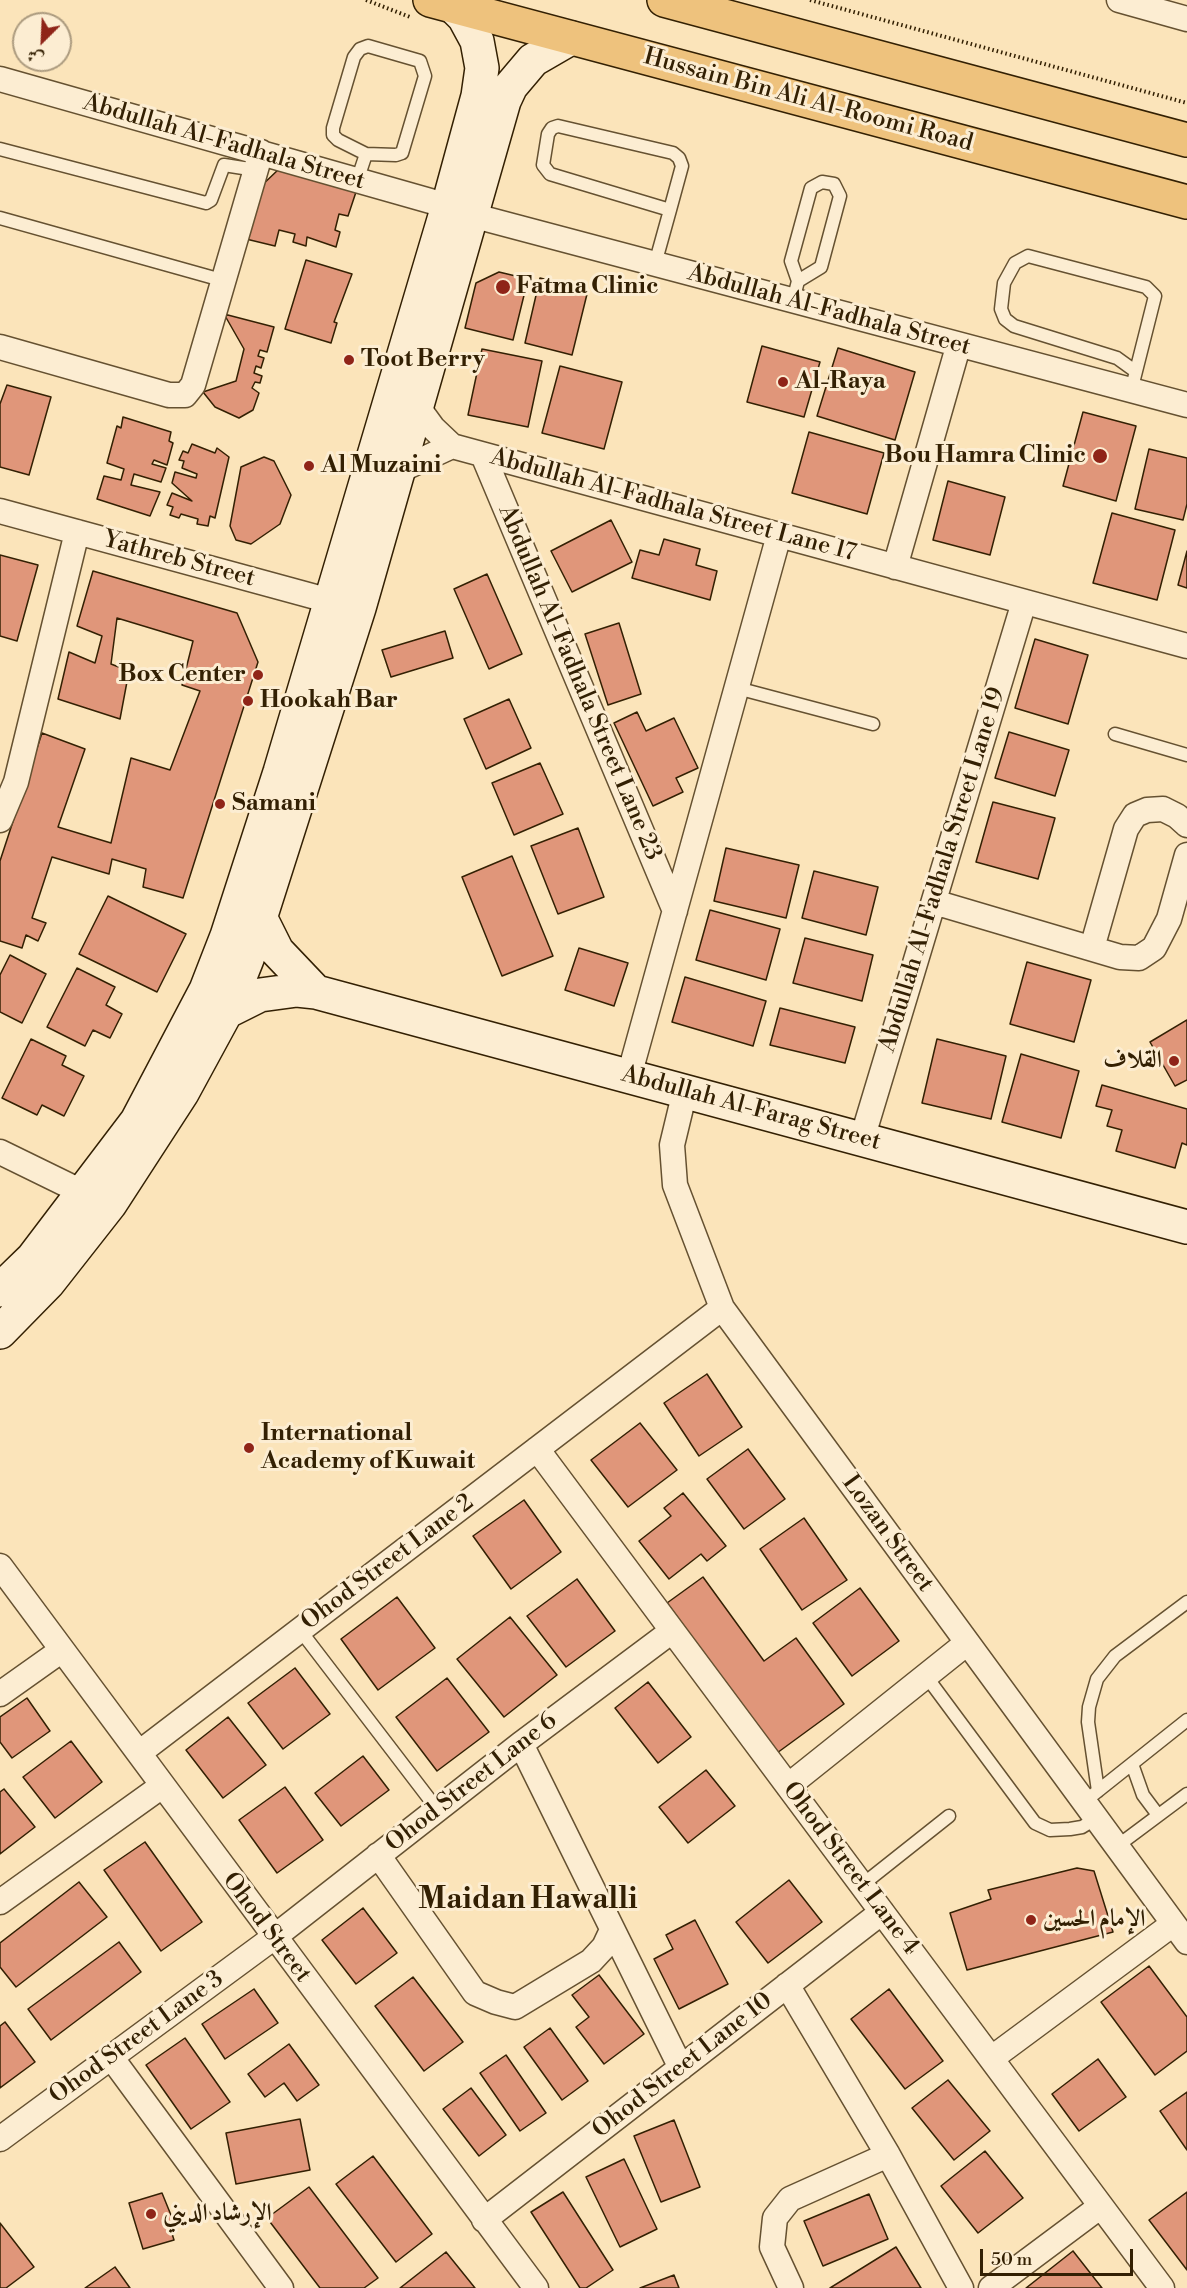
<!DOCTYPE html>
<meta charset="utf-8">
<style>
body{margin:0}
#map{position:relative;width:1187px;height:2288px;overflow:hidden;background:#fbe4ba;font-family:"Libre Bodoni",Amiri,serif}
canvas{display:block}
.north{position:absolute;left:12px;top:12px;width:60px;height:60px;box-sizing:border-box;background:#fcedd2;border:2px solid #ac9b7f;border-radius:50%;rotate:204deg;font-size:16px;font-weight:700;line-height:24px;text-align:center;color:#332003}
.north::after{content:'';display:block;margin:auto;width:21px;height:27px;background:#8f2418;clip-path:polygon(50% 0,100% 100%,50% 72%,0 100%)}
.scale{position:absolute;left:980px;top:2249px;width:153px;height:27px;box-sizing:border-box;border:3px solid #332003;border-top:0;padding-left:8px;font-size:18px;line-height:21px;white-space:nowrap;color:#332003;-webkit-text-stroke:4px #fcedd2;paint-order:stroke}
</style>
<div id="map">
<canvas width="1187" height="2288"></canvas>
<div class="north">ش</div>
<div class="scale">50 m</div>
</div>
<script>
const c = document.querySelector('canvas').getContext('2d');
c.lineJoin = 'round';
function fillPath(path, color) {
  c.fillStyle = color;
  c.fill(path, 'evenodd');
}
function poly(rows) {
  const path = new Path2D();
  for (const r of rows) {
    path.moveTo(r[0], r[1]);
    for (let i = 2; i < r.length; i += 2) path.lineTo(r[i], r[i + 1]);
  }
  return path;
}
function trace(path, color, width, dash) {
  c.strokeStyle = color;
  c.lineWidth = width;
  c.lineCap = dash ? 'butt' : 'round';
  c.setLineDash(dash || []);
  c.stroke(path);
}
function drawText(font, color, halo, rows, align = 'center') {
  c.font = font + ' "Libre Bodoni",Amiri,serif';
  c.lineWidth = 6;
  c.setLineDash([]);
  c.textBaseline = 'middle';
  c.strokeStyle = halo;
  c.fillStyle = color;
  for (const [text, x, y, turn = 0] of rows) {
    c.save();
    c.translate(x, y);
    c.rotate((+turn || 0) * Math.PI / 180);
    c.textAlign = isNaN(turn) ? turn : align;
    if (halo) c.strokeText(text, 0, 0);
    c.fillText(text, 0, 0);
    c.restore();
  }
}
const building = poly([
 [280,168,358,186,348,216,339,214,335,230,340,232,336,247,307,237,306,246,293,242,295,234,279,230,275,246,246,239,257,190,280,168],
 [306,260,352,274,334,322,337,323,331,343,285,329,306,260],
 [499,272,528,279,513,340,465,328,476,283,499,272],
 [540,278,588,290,572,355,525,343,540,278],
 [224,314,274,327,267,352,260,350,258,356,264,358,261,368,256,366,254,373,262,376,260,383,255,382,252,388,259,393,253,410,239,418,215,407,203,392,236,381,244,349,224,314],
 [762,346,820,362,804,417,747,402,762,346],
 [838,348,915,372,895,440,817,416,838,348],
 [482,349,542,361,528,427,468,415,482,349],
 [560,366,622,382,604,449,542,433,560,366],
 [7,385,51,397,29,475,0,467,0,404,7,385],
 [1083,412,1136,426,1116,501,1063,486,1083,412],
 [123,417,171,432,169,441,173,443,167,465,154,460,152,464,166,468,161,482,134,474,131,485,160,492,150,516,97,499,104,476,121,480,124,469,107,463,117,426,121,428,123,417],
 [809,432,884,453,867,514,792,493,809,432],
 [192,444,215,453,217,448,229,457,215,518,210,516,208,526,197,524,198,519,181,514,179,518,170,515,173,507,167,505,172,493,192,501,172,483,175,472,196,478,197,474,182,468,184,461,179,460,183,451,188,453,192,444],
 [1149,449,1187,458,1187,504,1183,520,1135,509,1149,449],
 [264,457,274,461,291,495,280,524,251,544,236,540,230,526,241,467,264,457],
 [948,481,1005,497,990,555,933,540,948,481],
 [1112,513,1175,530,1157,600,1093,583,1112,513],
 [611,520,632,562,572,592,551,551,611,520],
 [664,539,700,549,696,565,717,571,710,600,632,578,640,550,659,555,664,539],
 [1187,551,1187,588,1178,585,1187,551],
 [0,555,38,565,17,641,0,636,0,555],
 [93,571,237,613,258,662,183,898,143,887,146,869,112,859,109,874,52,857,32,918,46,923,38,941,26,935,22,948,0,941,0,861,42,733,85,749,58,827,111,843,131,758,170,770,200,691,182,685,193,641,117,618,111,664,129,671,120,719,58,699,69,652,95,663,102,636,77,626,93,571],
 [487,574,522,654,489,669,454,589,487,574],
 [619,623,641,694,608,705,585,634,619,623],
 [445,631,453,658,391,677,382,650,445,631],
 [1035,639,1088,655,1068,724,1015,708,1035,639],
 [509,699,531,748,486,769,464,719,509,699],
 [637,712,646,731,674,718,698,768,676,778,683,792,653,806,614,723,637,712],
 [1009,732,1069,750,1055,796,995,778,1009,732],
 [540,763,563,814,514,835,492,783,540,763],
 [993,802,1055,818,1038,879,976,862,993,802],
 [578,828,604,897,558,914,531,846,578,828],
 [726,848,799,865,786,918,714,901,726,848],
 [512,856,553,956,502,976,462,877,512,856],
 [814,871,878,887,866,935,802,918,814,871],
 [108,896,186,934,157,992,79,954,108,896],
 [710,910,780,929,766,980,696,960,710,910],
 [805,938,873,955,862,1001,793,983,805,938],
 [579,948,628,963,614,1006,565,990,579,948],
 [10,955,46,974,22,1023,0,1012,0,975,10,955],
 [1027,962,1091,980,1074,1042,1010,1024,1027,962],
 [77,968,115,987,106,1005,122,1014,110,1038,93,1030,85,1046,47,1027,77,968],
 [685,977,766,1001,753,1046,672,1022,685,977],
 [780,1008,855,1027,845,1063,770,1045,780,1008],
 [1187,1020,1187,1080,1175,1086,1150,1042,1187,1020],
 [31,1039,66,1056,62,1065,84,1076,64,1116,42,1105,37,1115,2,1098,31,1039],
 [937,1039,1006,1056,991,1119,922,1103,937,1039],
 [1021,1054,1079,1071,1061,1138,1002,1122,1021,1054],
 [1102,1085,1187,1109,1187,1145,1182,1143,1175,1168,1116,1151,1122,1130,1107,1126,1112,1110,1096,1106,1102,1085],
 [707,1374,742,1427,699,1456,664,1403,707,1374],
 [640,1423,677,1470,628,1507,591,1460,640,1423],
 [748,1449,785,1499,744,1529,707,1479,748,1449],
 [683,1493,726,1546,707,1561,701,1554,669,1579,639,1541,671,1516,664,1508,683,1493],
 [524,1500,561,1552,511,1589,473,1536,524,1500],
 [804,1518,847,1580,802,1610,760,1549,804,1518],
 [703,1577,764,1661,796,1638,844,1704,777,1753,667,1603,703,1577],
 [577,1579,615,1631,566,1667,527,1616,577,1579],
 [860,1588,899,1641,852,1676,813,1623,860,1588],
 [397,1597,435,1648,378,1690,341,1639,397,1597],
 [510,1617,557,1675,504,1717,457,1659,510,1617],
 [295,1668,330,1714,283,1749,248,1703,295,1668],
 [447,1678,489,1732,437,1771,396,1717,447,1678],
 [648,1682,691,1737,658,1763,615,1708,648,1682],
 [27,1698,50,1731,12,1758,0,1742,0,1717,27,1698],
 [228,1717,266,1765,223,1798,186,1750,228,1717],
 [71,1741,102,1782,55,1818,23,1777,71,1741],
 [363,1756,389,1790,341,1826,315,1793,363,1756],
 [706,1770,735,1806,688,1843,659,1807,706,1770],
 [285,1787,323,1840,277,1873,239,1820,285,1787],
 [4,1789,35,1827,0,1854,0,1792,4,1789],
 [145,1842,202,1922,161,1951,104,1870,145,1842],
 [1077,1868,1094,1871,1113,1932,967,1970,950,1913,991,1899,988,1890,1077,1868],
 [789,1880,822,1922,768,1963,736,1922,789,1880],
 [79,1882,107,1917,16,1987,0,1967,0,1943,79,1882],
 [363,1908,397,1953,356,1984,322,1940,363,1908],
 [695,1920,728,1984,679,2009,654,1959,673,1949,666,1935,695,1920],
 [119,1942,141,1972,51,2040,28,2009,119,1942],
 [1149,1966,1187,2017,1187,2051,1155,2075,1101,2002,1149,1966],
 [599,1975,644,2034,604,2064,576,2027,589,2017,572,1995,599,1975],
 [413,1977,463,2042,424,2071,375,2006,413,1977],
 [254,1989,278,2023,225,2059,202,2024,254,1989],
 [889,1989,943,2061,905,2089,851,2019,889,1989],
 [5,2022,35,2062,0,2088,0,2026,5,2022],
 [550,2028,588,2081,562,2100,524,2047,550,2028],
 [185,2038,230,2102,191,2129,146,2065,185,2038],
 [289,2044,319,2085,297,2101,284,2083,265,2097,248,2074,289,2044],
 [506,2055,546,2113,520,2131,480,2073,506,2055],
 [1098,2059,1126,2097,1079,2131,1052,2094,1098,2059],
 [948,2080,990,2131,954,2160,912,2108,948,2080],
 [471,2088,506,2135,479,2156,443,2109,471,2088],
 [1187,2092,1187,2150,1160,2111,1187,2092],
 [300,2119,310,2170,236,2184,226,2133,300,2119],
 [674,2120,700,2187,661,2202,634,2136,674,2120],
 [985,2151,1023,2198,978,2233,941,2186,985,2151],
 [373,2156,432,2234,396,2262,336,2184,373,2156],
 [624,2159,657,2229,620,2247,586,2177,624,2159],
 [309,2187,378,2278,364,2288,320,2288,267,2218,309,2187],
 [563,2192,613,2270,586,2288,580,2288,531,2212,563,2192],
 [1187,2192,1187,2270,1149,2220,1187,2192],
 [162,2193,175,2225,170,2227,174,2240,143,2249,129,2203,162,2193],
 [869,2194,888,2239,823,2266,804,2221,869,2194],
 [0,2223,34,2267,6,2288,0,2288,0,2223],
 [896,2247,921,2288,830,2288,896,2247],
 [1073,2251,1102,2288,1026,2288,1073,2251],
 [446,2252,475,2288,400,2288,446,2252],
 [115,2267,130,2288,85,2288,115,2267],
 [674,2275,679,2288,640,2288,674,2275]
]);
const path = poly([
 [366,0,410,17],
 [810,0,1187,103]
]);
const lane = poly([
 [0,149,206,203,211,200,224,165,256,170],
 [357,181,366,154,338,140,333,135,333,128,354,57,360,49,368,46,420,61,425,76,402,153,396,155,366,154],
 [0,218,225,281],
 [655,264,670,210,682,166,679,158,673,153,558,126,552,128,548,134,543,165,550,174,670,210],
 [793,301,798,281,791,261,811,188,822,182,834,184,840,196,821,267,798,281],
 [1131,391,1155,296,1146,287,1028,256,1015,263,1004,283,1001,309,1005,319,1014,326,1117,358,1135,371],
 [737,688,873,724],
 [1115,734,1187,755],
 [300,1630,437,1809],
 [926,1676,1035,1823,1050,1830,1070,1829,1082,1827,1095,1819],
 [1132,1764,1143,1795,1158,1815],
 [1098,1791,1088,1722,1089,1707,1097,1679,1115,1656,1187,1602],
 [1094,1794,1187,1720],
 [1116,1847,1187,1794],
 [862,1885,949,1816]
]);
const street = poly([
 [1119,0,1187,19],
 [0,79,448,206],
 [471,215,1187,405],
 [0,347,169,395,185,395,193,385,261,152],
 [417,406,433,428,452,446,1187,646],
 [483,455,675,911],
 [398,471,452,446],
 [0,511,345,605],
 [895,567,958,347],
 [0,820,16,782,77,532],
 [934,902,1120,957,1139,958,1154,948,1169,919,1187,855],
 [1092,948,1126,829,1135,815,1147,810,1163,809,1177,816,1187,825],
 [629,1076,779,535],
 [685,1091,672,1145,675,1185,722,1308,1187,1942],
 [862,1139,1024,602],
 [0,1152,84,1193],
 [537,1449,1162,2288],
 [0,1566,536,2288],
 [0,1694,62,1650],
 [521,1744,681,2068],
 [139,1753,722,1308],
 [788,1786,967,1643],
 [378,1855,475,1993,496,2002,515,2007,591,1961,604,1947,612,1930],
 [0,1902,162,1786],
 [787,1985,888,2155,961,2288],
 [111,2057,281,2288],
 [992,2058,1173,1924],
 [0,2139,273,1938,521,1744,672,1631],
 [484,2220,882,1912],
 [791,2288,772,2247,775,2218,790,2199,888,2155],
 [991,2288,1101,2206]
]);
const secondary = poly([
 [260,917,277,951,316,992],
 [226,1012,260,995,297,990,316,992,1187,1227],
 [0,1290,33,1258,137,1121,206,990,227,936,280,772,448,206,478,96,482,68,477,41,464,17,454,7],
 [0,1332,48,1283,110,1204,182,1093,226,1012,247,959,359,608,504,101,511,86,533,60,571,38]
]);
const highway = poly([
 [430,0,1187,202],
 [664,0,1187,140]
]);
const markers = [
 [503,287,8,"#8f2418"],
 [349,360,6,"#8f2418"],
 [783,382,6,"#8f2418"],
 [1100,456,8,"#8f2418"],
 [309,466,6,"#8f2418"],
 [258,675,6,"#8f2418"],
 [248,701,6,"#8f2418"],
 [220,804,6,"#8f2418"],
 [1174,1061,6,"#8f2418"],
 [249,1448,6,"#8f2418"],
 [1031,1920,6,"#8f2418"],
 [151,2214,6,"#8f2418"]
];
const streetNames = [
 ["Hussain Bin Ali Al-Roomi Road",808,101,15],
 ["Abdullah Al-Fadhala Street",224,143,16],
 ["Abdullah Al-Fadhala Street",829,311,15],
 ["Abdullah Al-Fadhala Street Lane 17",673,506,15],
 ["Yathreb Street",179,560,15],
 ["Abdullah Al-Fadhala Street Lane 23",579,683,67],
 ["Abdullah Al-Fadhala Street Lane 19",943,870,-73],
 ["Abdullah Al-Farag Street",751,1109,15],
 ["Lozan Street",887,1534,54],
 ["Ohod Street Lane 2",388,1563,-37],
 ["Ohod Street Lane 6",472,1783,-38],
 ["Ohod Street Lane 4",850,1869,53],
 ["Ohod Street",266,1928,53],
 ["Ohod Street Lane 3",137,2038,-36],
 ["Ohod Street Lane 10",683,2066,-38]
];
const poiNames = [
 ["Fatma Clinic",516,287],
 ["Toot Berry",361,360],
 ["Al-Raya",795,382],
 ["Bou Hamra Clinic",1086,456,"right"],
 ["Al Muzaini",321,466],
 ["Box Center",246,675,"right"],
 ["Hookah Bar",260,701],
 ["Samani",232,804],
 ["القلاف",1162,1061,"right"],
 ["International",261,1434],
 ["Academy of Kuwait",261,1462],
 ["الإمام الحسين",1043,1920],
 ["الإرشاد الديني",163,2214]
];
const districtNames = [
 ["Maidan Hawalli",528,1901]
];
fillPath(building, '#e0967a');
trace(building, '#332003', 1.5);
trace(lane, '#655131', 15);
trace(street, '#655131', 27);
trace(secondary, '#332003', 36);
trace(highway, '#332003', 36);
trace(path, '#332003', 4, [1.5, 3]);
trace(lane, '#fcedd2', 12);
trace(street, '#fcedd2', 24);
trace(secondary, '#fcedd2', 33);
trace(highway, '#eec27d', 33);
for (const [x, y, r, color] of markers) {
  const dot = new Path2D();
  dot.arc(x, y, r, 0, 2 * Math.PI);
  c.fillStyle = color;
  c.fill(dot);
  trace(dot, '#fcedd2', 2);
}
drawText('24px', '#332003', '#fcedd2', streetNames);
drawText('bold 24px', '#332003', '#fcedd2', poiNames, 'left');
drawText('bold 30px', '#332003', '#fcedd2', districtNames);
</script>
